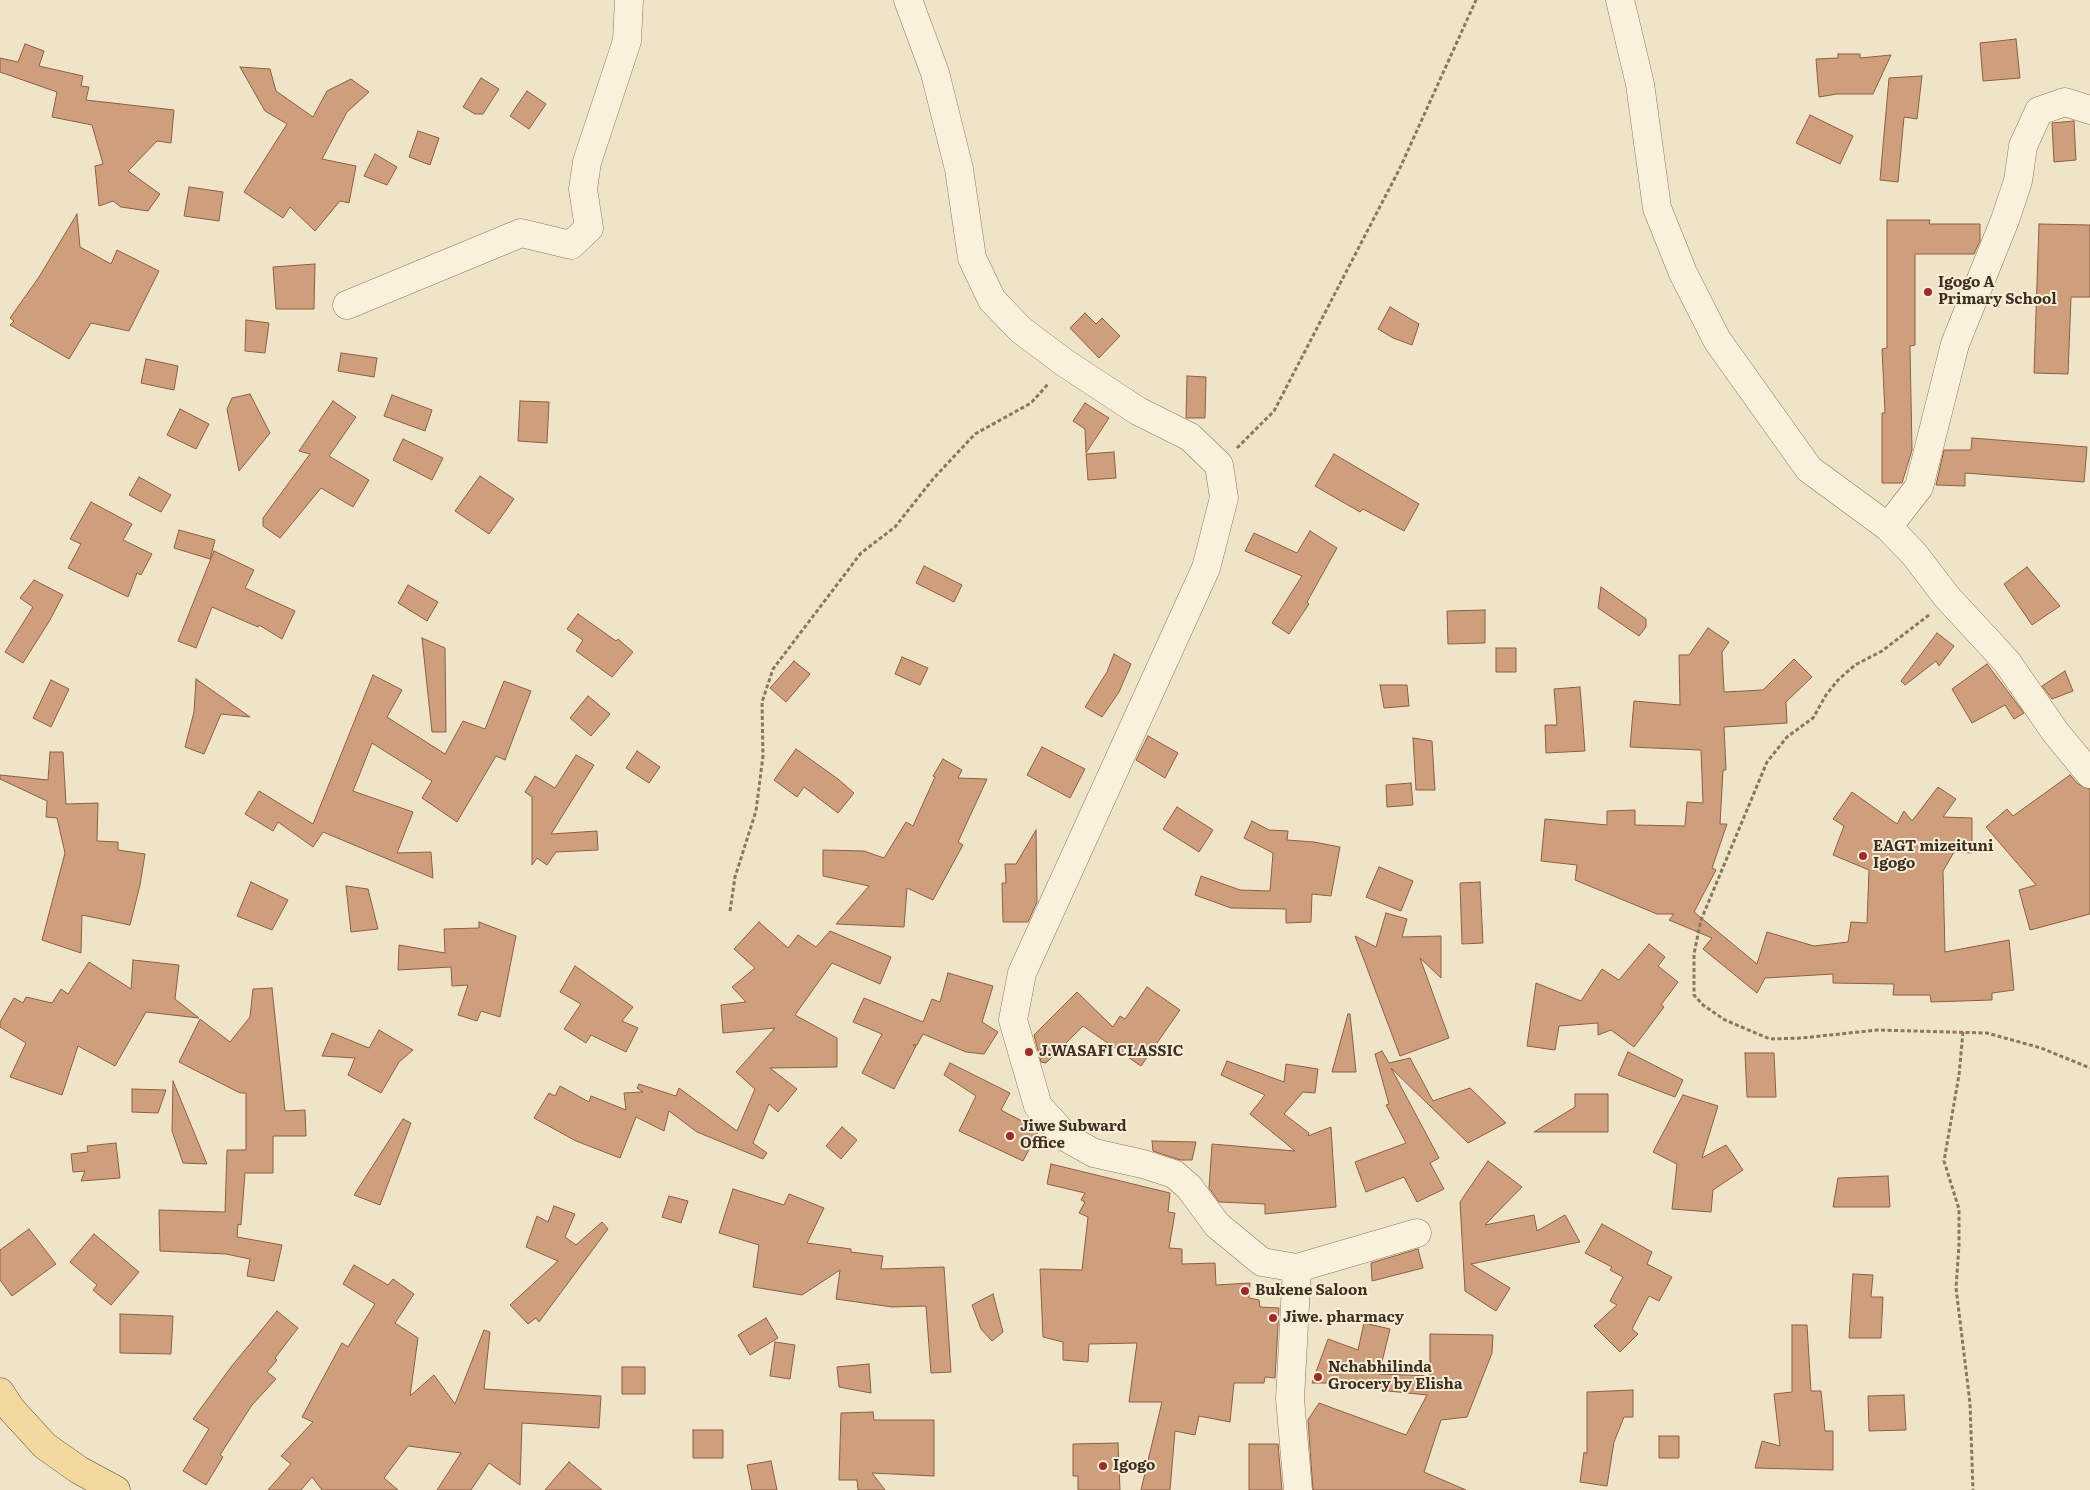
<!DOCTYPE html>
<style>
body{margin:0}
canvas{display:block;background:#f0e4c8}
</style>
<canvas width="2090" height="1490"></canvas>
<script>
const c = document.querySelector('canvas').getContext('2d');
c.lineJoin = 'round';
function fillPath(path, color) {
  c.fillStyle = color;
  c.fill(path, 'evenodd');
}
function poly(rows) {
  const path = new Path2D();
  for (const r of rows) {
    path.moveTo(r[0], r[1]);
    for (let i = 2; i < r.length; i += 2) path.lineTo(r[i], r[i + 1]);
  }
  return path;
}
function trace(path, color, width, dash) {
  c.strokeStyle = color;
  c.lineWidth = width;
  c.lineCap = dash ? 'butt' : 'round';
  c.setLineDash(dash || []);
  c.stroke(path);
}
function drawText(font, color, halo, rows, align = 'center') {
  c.font = font + ' Literata,serif';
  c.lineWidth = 4;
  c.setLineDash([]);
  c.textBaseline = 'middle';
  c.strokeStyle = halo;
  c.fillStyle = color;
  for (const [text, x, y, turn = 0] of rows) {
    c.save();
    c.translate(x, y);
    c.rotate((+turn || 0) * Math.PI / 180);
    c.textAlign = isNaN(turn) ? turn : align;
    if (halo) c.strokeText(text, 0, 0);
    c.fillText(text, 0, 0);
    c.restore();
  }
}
const building = poly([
 [2016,39,2020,78,1983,81,1980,43,2016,39],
 [25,44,44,51,39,66,83,76,81,86,89,87,86,100,174,110,171,143,157,141,128,171,160,194,148,211,121,207,113,201,99,206,95,166,103,164,92,125,52,117,57,92,0,72,0,58,18,62,25,44],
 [1838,54,1860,54,1860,58,1891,55,1873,94,1837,94,1819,97,1816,59,1838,58,1838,54],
 [240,67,270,69,276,91,313,117,327,91,351,79,369,92,347,112,322,159,356,166,349,203,340,201,315,231,290,207,283,218,244,192,287,124,265,111,240,67],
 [1922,76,1917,119,1904,117,1898,182,1880,180,1889,78,1922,76],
 [481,78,499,89,483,114,475,114,463,107,481,78],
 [527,91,546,104,529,129,510,116,527,91],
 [1810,115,1853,136,1840,164,1796,143,1810,115],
 [2074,121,2076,160,2054,162,2052,123,2074,121],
 [418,131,439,138,430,165,409,157,418,131],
 [375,154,397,167,387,185,364,176,375,154],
 [189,187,223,192,219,221,184,216,189,187],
 [77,214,80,247,111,264,117,250,159,271,129,331,91,323,69,359,10,325,14,321,10,318,39,277,77,214],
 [1887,220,1930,220,1929,224,1980,224,1980,241,1974,254,1915,254,1915,345,1910,346,1912,450,1902,483,1882,483,1882,413,1885,413,1882,349,1887,348,1887,220],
 [2039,224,2090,225,2090,297,2071,297,2068,374,2034,373,2039,224],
 [315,264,314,309,276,309,273,267,315,264],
 [1390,307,1419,324,1412,345,1393,338,1378,329,1390,307],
 [1085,313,1096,324,1102,318,1120,336,1099,358,1070,328,1085,313],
 [246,320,269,323,265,353,245,351,246,320],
 [341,353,377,358,374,377,338,371,341,353],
 [146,359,178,366,174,390,141,383,146,359],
 [1187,376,1206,377,1205,418,1186,418,1187,376],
 [250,394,270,433,239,471,227,409,232,398,250,394],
 [392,395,432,410,425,431,384,416,392,395],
 [333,401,356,417,329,456,369,480,353,507,321,488,280,538,263,526,263,518,310,454,299,451,333,401],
 [520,401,549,402,547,443,518,441,520,401],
 [1085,403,1109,418,1086,453,1085,429,1073,421,1085,403],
 [180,409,209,424,196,449,167,435,180,409],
 [1972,438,2087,447,2084,482,1965,473,1965,486,1936,485,1944,450,1971,450,1972,438],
 [403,439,443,458,432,480,393,460,403,439],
 [1114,452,1116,478,1088,480,1086,454,1114,452],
 [1334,454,1419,504,1404,531,1363,509,1360,512,1315,486,1334,454],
 [480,476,514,499,489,534,455,511,480,476],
 [139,477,171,495,161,512,129,495,139,477],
 [91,502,132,524,123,540,152,554,141,575,137,573,128,597,68,568,81,544,70,539,91,502],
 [179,530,215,540,210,559,174,548,179,530],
 [1310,531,1337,548,1307,602,1309,604,1289,634,1272,623,1302,576,1245,551,1254,533,1297,553,1310,531],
 [214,551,254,570,245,588,295,611,282,639,259,625,258,627,212,607,196,648,178,641,214,551],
 [924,566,962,585,954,602,916,583,924,566],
 [2027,567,2060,606,2032,625,2004,584,2027,567],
 [34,580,63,595,50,620,23,663,5,652,33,607,20,598,34,580],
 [408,585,438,602,427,621,398,603,408,585],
 [1601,587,1646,619,1646,627,1639,636,1598,608,1601,587],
 [1485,610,1485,643,1448,644,1447,611,1485,610],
 [578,614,616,641,618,639,633,652,612,677,576,651,583,640,567,629,578,614],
 [1708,628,1729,642,1722,652,1724,692,1763,690,1794,659,1812,677,1786,702,1787,723,1724,727,1726,770,1723,770,1720,824,1727,824,1712,868,1716,870,1694,912,1757,964,1767,932,1814,946,1848,942,1851,922,1867,923,1869,870,1833,855,1844,826,1833,819,1852,792,1897,824,1904,811,1912,821,1938,787,1956,799,1943,817,1972,818,1972,853,1954,852,1943,871,1945,952,2009,940,2014,990,1992,993,1992,1000,1931,1002,1930,995,1893,995,1894,984,1833,983,1833,974,1765,978,1757,993,1703,949,1712,938,1669,920,1674,914,1657,914,1575,880,1577,865,1541,861,1545,819,1607,825,1607,811,1635,810,1635,825,1685,826,1687,802,1703,803,1701,750,1630,747,1634,701,1680,705,1679,655,1689,655,1708,628],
 [1937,633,1954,646,1939,666,1936,661,1905,685,1901,681,1937,633],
 [422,638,445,648,446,732,432,732,422,638],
 [1496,648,1516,648,1516,672,1496,672,1496,648],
 [1114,654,1131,664,1119,692,1102,717,1085,707,1107,672,1114,654],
 [902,657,928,668,920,685,895,674,902,657],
 [794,661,810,674,786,702,770,688,794,661],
 [1987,664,2024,713,2014,719,2005,705,1972,723,1952,689,1987,664],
 [2065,671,2073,691,2052,699,2042,686,2065,671],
 [373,675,402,690,387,717,445,754,463,721,485,729,504,681,531,691,505,760,496,756,457,822,422,798,432,781,372,743,353,791,413,812,397,853,431,852,433,878,323,832,313,847,278,822,273,831,245,814,259,791,313,824,373,675],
 [196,679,250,717,221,714,204,754,185,747,194,712,196,679],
 [51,680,69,689,51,727,33,718,51,680],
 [1380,685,1407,685,1409,706,1384,708,1380,685],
 [1580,687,1585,751,1546,753,1545,725,1557,725,1554,689,1580,687],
 [588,696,610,714,591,736,570,718,588,696],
 [1148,736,1178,753,1165,778,1136,760,1148,736],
 [1413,738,1432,741,1435,790,1416,790,1413,738],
 [1042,747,1085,769,1070,798,1027,775,1042,747],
 [796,749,838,779,854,793,838,813,804,787,797,797,774,780,796,749],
 [637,751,660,767,649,783,626,768,637,751],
 [50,752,63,752,66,804,98,803,97,841,118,842,118,850,145,854,140,885,130,925,82,915,81,953,42,940,65,853,57,818,46,817,47,801,0,779,0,775,48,780,50,752],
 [576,755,594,765,551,834,597,831,598,850,556,852,547,865,537,858,532,865,532,797,525,792,535,776,555,788,576,755],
 [943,759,962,770,958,778,987,779,958,842,963,845,933,900,907,888,904,927,836,924,869,886,823,876,823,850,864,851,884,858,906,822,913,826,935,777,933,776,943,759],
 [2070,775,2078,784,2090,789,2090,914,2030,930,2019,890,2036,885,1986,827,2007,809,2013,816,2070,775],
 [1411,783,1413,805,1387,807,1386,785,1411,783],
 [1177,807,1213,830,1199,852,1163,829,1177,807],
 [1252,821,1269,830,1288,831,1287,840,1314,842,1340,847,1331,896,1312,894,1311,922,1286,923,1286,909,1231,908,1195,895,1201,876,1240,890,1270,891,1273,853,1244,838,1252,821],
 [1036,830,1037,902,1028,922,1003,922,1002,883,1006,883,1005,864,1016,864,1036,830],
 [1379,867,1413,881,1401,911,1366,897,1379,867],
 [251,882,288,900,272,930,237,916,251,882],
 [1480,882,1483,943,1462,944,1460,883,1480,882],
 [346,886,368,889,378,929,351,932,346,886],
 [1386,913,1407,919,1402,937,1441,936,1441,978,1420,958,1449,1038,1400,1056,1355,936,1376,947,1386,913],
 [479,922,516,936,500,1017,481,1011,477,1021,458,1015,468,985,452,986,451,967,398,970,399,945,445,953,444,929,479,928,479,922],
 [759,922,788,948,798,935,816,947,830,931,891,957,880,984,832,963,795,1015,837,1038,837,1067,770,1068,797,1089,778,1112,769,1104,753,1143,767,1153,763,1159,697,1132,669,1111,664,1131,636,1117,620,1158,576,1141,534,1118,549,1093,555,1096,560,1086,589,1102,591,1096,626,1110,624,1093,643,1092,637,1088,639,1084,676,1096,679,1088,737,1131,755,1089,736,1072,775,1028,723,1033,721,1005,746,1002,732,987,755,968,734,949,759,922],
 [1649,944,1665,957,1658,966,1678,982,1661,1005,1664,1007,1634,1047,1611,1030,1598,1035,1598,1023,1559,1026,1555,1050,1527,1046,1536,983,1581,1001,1602,969,1619,980,1649,944],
 [133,960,179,965,175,999,199,1018,146,1012,115,1066,78,1046,62,1095,10,1077,26,1043,0,1027,0,1022,14,998,23,1003,26,997,52,1003,61,989,68,994,89,962,131,989,133,960],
 [575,966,633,1007,622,1021,638,1028,626,1052,591,1035,586,1043,564,1029,581,1004,560,992,575,966],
 [948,973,993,986,982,1022,998,1032,984,1054,966,1052,923,1034,917,1045,913,1045,916,1046,894,1089,862,1073,882,1034,853,1022,864,998,923,1022,932,999,940,1002,948,973],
 [1147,987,1180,1010,1141,1066,1083,1026,1046,1063,1041,1062,1034,1035,1077,992,1113,1027,1120,1016,1125,1019,1147,987],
 [272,988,285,1111,305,1110,306,1136,273,1136,273,1173,245,1173,241,1225,238,1224,237,1237,282,1245,274,1281,247,1276,250,1259,226,1254,160,1251,159,1210,225,1212,227,1150,246,1150,246,1093,240,1093,179,1062,200,1019,230,1042,250,1017,253,989,272,988],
 [1348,1014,1350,1014,1356,1072,1332,1072,1348,1014],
 [379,1030,413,1050,399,1062,381,1093,348,1075,355,1058,322,1056,332,1033,369,1048,379,1030],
 [1382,1051,1389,1063,1410,1058,1433,1101,1470,1088,1506,1123,1468,1143,1391,1068,1439,1158,1430,1163,1444,1189,1417,1202,1404,1177,1366,1192,1355,1162,1406,1143,1386,1105,1389,1104,1375,1054,1382,1051],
 [1628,1052,1683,1080,1675,1097,1618,1075,1628,1052],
 [1745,1053,1774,1053,1776,1097,1747,1097,1745,1053],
 [1227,1061,1284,1082,1286,1064,1318,1069,1315,1093,1303,1092,1284,1114,1309,1133,1308,1136,1331,1127,1336,1207,1265,1214,1265,1204,1219,1202,1209,1188,1212,1144,1295,1151,1250,1114,1265,1095,1221,1075,1227,1061],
 [950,1063,1010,1093,1001,1110,1039,1130,1023,1161,959,1131,976,1096,944,1075,950,1063],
 [173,1081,207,1164,183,1163,172,1131,173,1081],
 [132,1089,166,1090,158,1113,132,1112,132,1089],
 [1575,1094,1608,1094,1608,1132,1534,1132,1575,1107,1575,1094],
 [1683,1095,1718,1106,1702,1158,1726,1145,1743,1170,1713,1190,1711,1212,1672,1209,1677,1164,1653,1152,1683,1095],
 [403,1119,411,1123,380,1205,354,1195,403,1119],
 [842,1127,857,1140,841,1159,826,1146,842,1127],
 [1152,1141,1196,1142,1192,1160,1180,1160,1153,1151,1152,1141],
 [116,1143,120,1178,81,1181,85,1171,73,1172,71,1154,88,1152,87,1146,116,1143],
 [1488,1161,1522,1187,1485,1225,1534,1215,1537,1231,1565,1215,1580,1242,1471,1264,1510,1288,1496,1311,1465,1291,1460,1202,1488,1161],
 [1051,1164,1170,1193,1168,1212,1175,1213,1169,1248,1182,1249,1182,1264,1215,1263,1216,1285,1250,1283,1249,1298,1259,1300,1260,1307,1279,1308,1275,1378,1265,1377,1264,1383,1234,1383,1230,1422,1199,1416,1195,1435,1175,1431,1170,1490,1141,1490,1162,1402,1129,1402,1137,1343,1089,1344,1088,1362,1063,1360,1063,1342,1043,1337,1040,1269,1082,1270,1088,1217,1079,1213,1085,1202,1081,1200,1085,1193,1047,1184,1051,1164],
 [1888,1176,1890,1207,1833,1207,1838,1178,1888,1176],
 [733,1189,784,1205,789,1194,824,1208,807,1243,851,1249,851,1252,883,1256,881,1269,944,1267,951,1372,931,1373,926,1306,892,1307,836,1299,840,1270,802,1295,753,1287,759,1245,719,1233,733,1189],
 [669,1196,688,1201,681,1223,662,1217,669,1196],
 [554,1206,575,1214,565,1237,576,1245,602,1222,608,1229,539,1322,536,1318,528,1324,510,1305,558,1261,526,1247,537,1216,548,1222,554,1206],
 [1602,1224,1652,1252,1647,1264,1672,1277,1659,1301,1649,1296,1632,1329,1638,1334,1620,1352,1594,1326,1617,1305,1610,1301,1623,1277,1610,1270,1612,1267,1585,1253,1602,1224],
 [29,1229,56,1264,12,1296,0,1280,0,1250,29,1229],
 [94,1234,139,1272,111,1305,93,1290,97,1285,70,1262,94,1234],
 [1418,1249,1423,1268,1372,1281,1371,1263,1418,1249],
 [354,1265,388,1285,393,1279,414,1294,395,1323,418,1338,410,1396,434,1375,455,1404,484,1330,490,1332,484,1389,601,1396,599,1428,522,1423,520,1485,489,1463,471,1490,437,1490,461,1453,408,1446,384,1478,398,1490,322,1490,312,1477,301,1490,268,1490,291,1464,281,1456,313,1422,302,1417,342,1343,348,1347,375,1304,343,1284,354,1265],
 [1853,1274,1873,1275,1871,1297,1883,1297,1881,1338,1849,1338,1853,1274],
 [993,1294,1003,1332,992,1341,981,1329,972,1305,993,1294],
 [277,1311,298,1328,275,1358,277,1360,267,1372,276,1379,252,1405,220,1455,223,1457,206,1485,183,1471,209,1429,193,1419,231,1367,277,1311],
 [120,1314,173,1316,171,1354,120,1353,120,1314],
 [766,1318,778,1338,750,1355,738,1335,766,1318],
 [1364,1323,1390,1329,1379,1374,1430,1376,1430,1334,1493,1335,1492,1353,1467,1417,1441,1420,1424,1472,1466,1490,1313,1490,1308,1420,1319,1403,1406,1435,1427,1395,1331,1385,1332,1383,1312,1383,1328,1339,1358,1350,1364,1323],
 [1792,1325,1807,1325,1811,1391,1821,1391,1825,1431,1833,1431,1833,1470,1755,1468,1762,1441,1780,1446,1774,1394,1792,1392,1792,1325],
 [775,1342,795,1345,790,1379,770,1376,775,1342],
 [869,1364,871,1393,839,1387,837,1367,869,1364],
 [622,1367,645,1367,645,1394,622,1394,622,1367],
 [1633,1390,1633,1417,1624,1417,1614,1442,1607,1486,1580,1482,1584,1452,1587,1454,1587,1392,1633,1390],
 [1904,1395,1906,1430,1869,1431,1868,1396,1904,1395],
 [873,1412,874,1420,934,1420,934,1476,872,1473,885,1490,858,1490,857,1480,839,1480,841,1413,873,1412],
 [693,1430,723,1430,723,1458,693,1458,693,1430],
 [1659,1436,1679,1436,1679,1458,1659,1458,1659,1436],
 [1118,1443,1120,1490,1078,1490,1078,1476,1073,1476,1073,1444,1118,1443],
 [1249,1444,1278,1444,1282,1490,1249,1490,1249,1444],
 [771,1461,777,1490,752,1490,747,1465,771,1461],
 [569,1462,602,1490,545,1490,569,1462]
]);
const path = poly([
 [1237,448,1274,411,1400,168,1476,0],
 [1929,615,1882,651,1855,665,1838,680,1826,695,1813,718,1787,737,1767,762,1701,920,1694,954,1694,995,1703,1005,1725,1020,1770,1039,1802,1038,1877,1030,1987,1033,2041,1048,2090,1068],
 [730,911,735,877,756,811,763,756,762,702,773,669,861,553,895,527,933,479,975,434,1031,403,1049,383],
 [1963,1032,1959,1075,1944,1161,1959,1209,1959,1245,1956,1288,1970,1403,1973,1490]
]);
const minor = poly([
 [908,0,935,73,959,169,972,258,992,300,1021,330,1065,363,1138,411,1190,437,1219,465,1224,498,1206,568,1022,973,1013,1020,1038,1106,1067,1138,1094,1153,1143,1164,1174,1174,1189,1187,1217,1225,1262,1262,1297,1268,1290,1399,1298,1490],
 [1620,0,1640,84,1657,208,1683,273,1717,340,1809,469,1888,527,1914,554,1947,597,2007,662,2056,733,2090,774],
 [347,305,521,233,571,245,589,228,583,189,587,162,627,41,629,0],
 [1888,527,1919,487,1955,344,2005,220,2018,181,2023,146,2039,111,2065,102,2090,110],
 [1297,1268,1417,1233]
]);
const major = poly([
 [0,1392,12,1410,45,1446,79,1470,116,1490]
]);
const markers = [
 [1928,292,5,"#9e2a2b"],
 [1863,856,5,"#9e2a2b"],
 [1029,1052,5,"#9e2a2b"],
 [1010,1136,5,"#9e2a2b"],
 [1245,1291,5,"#9e2a2b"],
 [1273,1318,5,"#9e2a2b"],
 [1318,1377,5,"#9e2a2b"],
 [1103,1466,5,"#9e2a2b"]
];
const poiNames = [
 ["Igogo A",1938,283],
 ["Primary School",1938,300],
 ["EAGT mizeituni",1873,847],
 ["Igogo",1873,864],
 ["J.WASAFI CLASSIC",1039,1052],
 ["Jiwe Subward",1020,1127],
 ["Office",1020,1144],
 ["Bukene Saloon",1255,1291],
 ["Jiwe. pharmacy",1283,1318],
 ["Nchabhilinda",1328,1368],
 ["Grocery by Elisha",1328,1385],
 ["Igogo",1113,1466]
];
fillPath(building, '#cf9f7d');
trace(building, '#8d5f41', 1);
trace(minor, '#8d765c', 29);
trace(major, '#5b4430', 29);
trace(path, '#8d765c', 3, [4, 2.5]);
trace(minor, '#faf1dc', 28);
trace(major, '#f3d9a0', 28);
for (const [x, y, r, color] of markers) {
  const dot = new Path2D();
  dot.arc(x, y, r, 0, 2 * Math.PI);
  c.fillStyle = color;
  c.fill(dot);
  trace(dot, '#f7eed8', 2);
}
drawText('bold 15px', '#3d2e20', '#f7eed8', poiNames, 'left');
</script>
